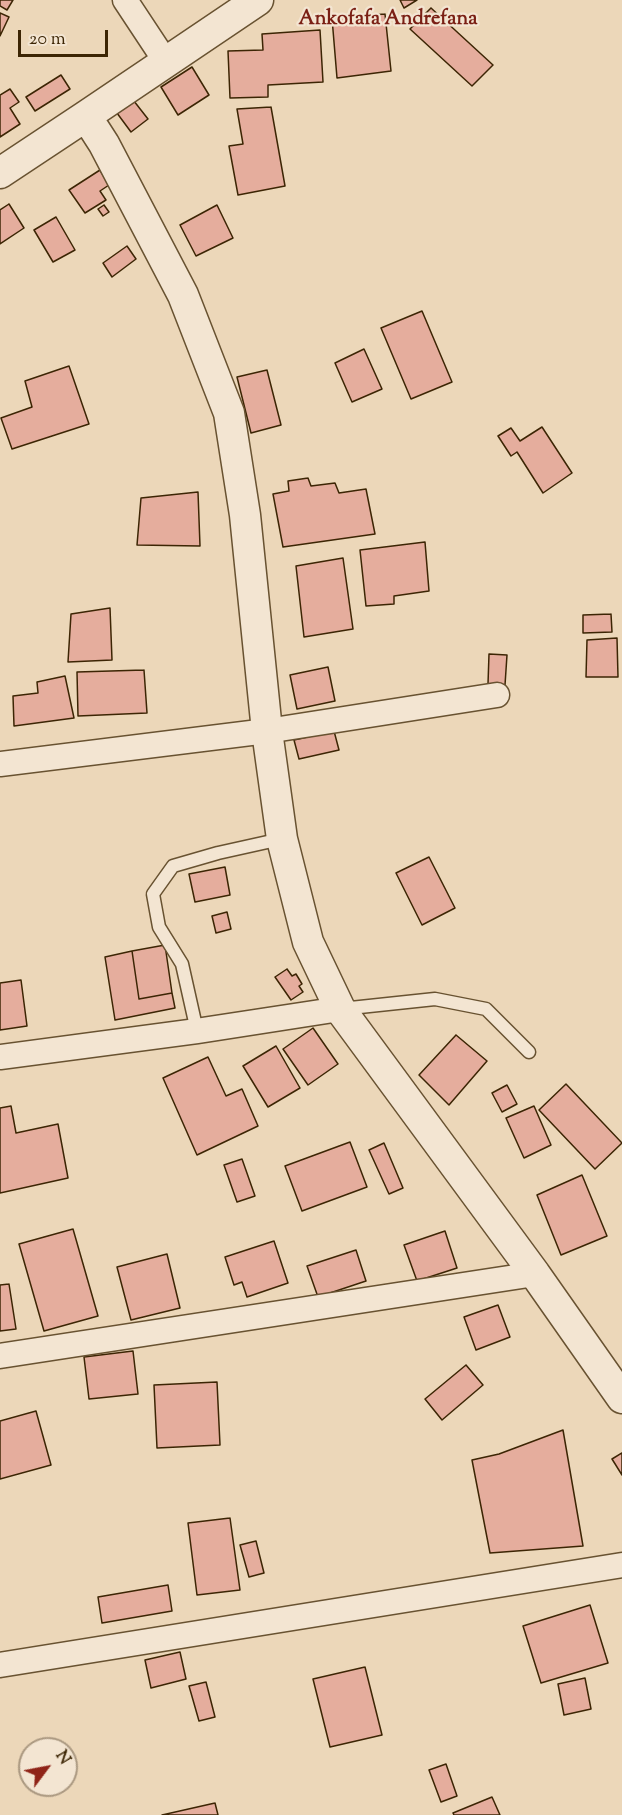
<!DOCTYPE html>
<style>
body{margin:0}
#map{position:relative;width:622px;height:1815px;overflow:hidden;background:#ecd7b9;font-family:"Sorts Mill Goudy",serif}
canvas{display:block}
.north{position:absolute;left:18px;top:1737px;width:60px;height:60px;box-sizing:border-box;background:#f3e5d2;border:2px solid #aa9880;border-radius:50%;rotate:58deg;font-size:16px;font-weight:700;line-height:24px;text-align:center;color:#3c2504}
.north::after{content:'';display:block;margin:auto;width:21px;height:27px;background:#8f2418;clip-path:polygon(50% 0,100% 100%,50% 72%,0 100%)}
.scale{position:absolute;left:18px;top:30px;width:90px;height:27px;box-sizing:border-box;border:3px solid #3c2504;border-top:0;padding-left:8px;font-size:18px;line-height:21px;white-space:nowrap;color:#3c2504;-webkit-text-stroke:4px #f3e5d2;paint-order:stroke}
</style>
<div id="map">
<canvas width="622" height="1815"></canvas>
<div class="north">N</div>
<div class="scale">20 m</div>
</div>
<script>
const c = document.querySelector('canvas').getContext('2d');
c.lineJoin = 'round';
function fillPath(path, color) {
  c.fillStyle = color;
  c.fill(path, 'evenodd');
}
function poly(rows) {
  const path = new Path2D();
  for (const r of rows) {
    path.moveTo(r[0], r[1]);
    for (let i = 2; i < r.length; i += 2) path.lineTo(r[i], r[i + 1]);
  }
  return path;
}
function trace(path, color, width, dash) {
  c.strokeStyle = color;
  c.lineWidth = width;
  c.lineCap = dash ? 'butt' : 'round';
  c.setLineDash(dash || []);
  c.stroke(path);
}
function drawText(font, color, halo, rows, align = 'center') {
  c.font = font + ' "Sorts Mill Goudy",serif';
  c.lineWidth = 4.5;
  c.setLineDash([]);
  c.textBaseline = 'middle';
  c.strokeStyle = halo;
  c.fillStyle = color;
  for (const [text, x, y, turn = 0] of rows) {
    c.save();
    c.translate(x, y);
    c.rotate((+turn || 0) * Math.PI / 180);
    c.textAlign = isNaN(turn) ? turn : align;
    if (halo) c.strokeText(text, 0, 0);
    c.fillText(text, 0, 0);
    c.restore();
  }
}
const building = poly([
 [0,0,13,0,7,10,0,6,0,0],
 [400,0,417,0,404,8,400,0],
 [431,8,493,65,472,86,410,29,431,8],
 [0,13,9,17,0,36,0,13],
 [385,14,391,71,337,78,332,18,385,14],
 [320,30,323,82,268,85,268,97,230,98,228,51,263,50,262,34,320,30],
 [192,67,209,95,178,115,161,87,192,67],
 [61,75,70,89,35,111,26,97,61,75],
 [10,89,19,102,10,108,20,124,0,137,0,95,10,89],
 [130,96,148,119,131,132,114,109,130,96],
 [271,107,285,186,238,195,229,146,243,144,237,109,271,107],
 [100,170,109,185,100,191,106,200,85,213,69,190,100,170],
 [9,204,24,228,0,244,0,210,9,204],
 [104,205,109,212,103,216,98,209,104,205],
 [217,205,233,238,196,256,180,225,217,205],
 [56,217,75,250,53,262,34,230,56,217],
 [127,246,136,259,112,277,103,263,127,246],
 [422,311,452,382,411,399,381,328,422,311],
 [364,349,382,389,352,402,335,363,364,349],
 [69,366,89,424,12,449,1,418,32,407,25,381,69,366],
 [267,370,281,425,251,433,237,377,267,370],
 [542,427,572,473,543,493,517,452,511,456,498,436,511,428,520,441,542,427],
 [308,478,311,486,335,483,339,493,366,489,375,534,283,547,273,494,289,491,288,481,308,478],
 [198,492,200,546,137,545,141,498,198,492],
 [425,542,429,591,394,596,394,604,366,606,360,550,425,542],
 [343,558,353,629,304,637,296,566,343,558],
 [110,608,112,660,68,662,71,614,110,608],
 [611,614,612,632,583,633,583,615,611,614],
 [617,638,618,677,586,677,587,640,617,638],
 [489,654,507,655,505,685,488,684,489,654],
 [328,667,335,701,297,709,290,675,328,667],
 [144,670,147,713,78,716,77,672,144,670],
 [65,676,74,718,14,726,13,696,38,693,37,682,65,676],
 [334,731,339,750,299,759,294,740,334,731],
 [429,857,455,908,422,925,396,873,429,857],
 [225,867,230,895,195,902,189,874,225,867],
 [227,912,231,929,216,933,212,916,227,912],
 [165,945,172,993,139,999,132,951,165,945],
 [132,951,139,999,172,993,175,1008,115,1020,105,957,132,951],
 [287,969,292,976,296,974,302,984,299,986,303,992,291,1000,275,977,287,969],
 [21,980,27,1026,0,1030,0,983,21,980],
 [313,1028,338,1064,308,1085,283,1049,313,1028],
 [456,1035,487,1061,449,1105,419,1075,456,1035],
 [276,1046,300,1088,268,1107,243,1066,276,1046],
 [208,1057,226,1096,242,1089,258,1126,197,1155,163,1078,208,1057],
 [566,1084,622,1143,595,1169,539,1110,566,1084],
 [507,1085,517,1104,502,1112,492,1093,507,1085],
 [11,1106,16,1133,58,1124,68,1178,0,1193,0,1108,11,1106],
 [534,1106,551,1145,524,1158,506,1118,534,1106],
 [350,1142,367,1187,302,1211,285,1166,350,1142],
 [384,1143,403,1188,389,1194,369,1150,384,1143],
 [242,1159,255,1196,237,1202,224,1165,242,1159],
 [582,1175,607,1236,561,1255,537,1195,582,1175],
 [73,1229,98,1316,44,1331,19,1244,73,1229],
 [445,1231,457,1268,417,1281,404,1245,445,1231],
 [274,1241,288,1283,247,1297,242,1282,234,1285,225,1257,274,1241],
 [356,1250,366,1281,318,1297,307,1266,356,1250],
 [167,1254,180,1308,131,1320,117,1267,167,1254],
 [9,1284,16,1329,0,1331,0,1285,9,1284],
 [498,1305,510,1337,476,1350,464,1317,498,1305],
 [133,1351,138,1394,89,1399,84,1357,133,1351],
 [466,1365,483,1385,442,1420,425,1399,466,1365],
 [217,1382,220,1445,157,1448,154,1385,217,1382],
 [36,1411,51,1465,0,1479,0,1421,36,1411],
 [563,1430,583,1546,490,1553,472,1460,499,1454,563,1430],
 [622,1453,622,1475,612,1459,622,1453],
 [230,1518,240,1590,197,1595,188,1523,230,1518],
 [256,1541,264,1573,249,1577,240,1545,256,1541],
 [168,1585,172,1611,102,1623,98,1597,168,1585],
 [590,1605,608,1663,541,1683,523,1626,590,1605],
 [180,1652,186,1679,151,1688,145,1660,180,1652],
 [365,1667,382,1735,330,1747,313,1679,365,1667],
 [585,1678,591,1709,564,1715,558,1684,585,1678],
 [206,1682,215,1717,199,1721,189,1686,206,1682],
 [446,1764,457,1796,441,1802,429,1770,446,1764],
 [492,1797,500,1815,454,1815,453,1813,492,1797],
 [215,1803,218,1815,162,1815,215,1803]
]);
const service = poly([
 [341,1009,435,999,486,1009,529,1052],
 [197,1031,182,964,159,927,153,894,173,866,218,853,281,839]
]);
const minor = poly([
 [125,0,166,62],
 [0,764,267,731,497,695],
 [0,1057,197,1031,340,1009],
 [0,1356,535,1274],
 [0,1665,622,1565]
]);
const tertiary = poly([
 [86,116,104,144,183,295,229,413,245,515,267,731,282,839,308,942,340,1009,535,1274,622,1398],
 [0,173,86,116,258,0]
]);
const neighbourhoodNames = [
 ["Ankofafa Andrefana",388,21]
];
fillPath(building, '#e5ad9d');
trace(building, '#3c2504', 1.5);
trace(service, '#685231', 15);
trace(minor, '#685231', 27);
trace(tertiary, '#685231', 33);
trace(service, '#f3e5d2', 12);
trace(minor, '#f3e5d2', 24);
trace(tertiary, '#f3e5d2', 30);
drawText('bold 20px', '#7a1f14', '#f3e5d2', neighbourhoodNames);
</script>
